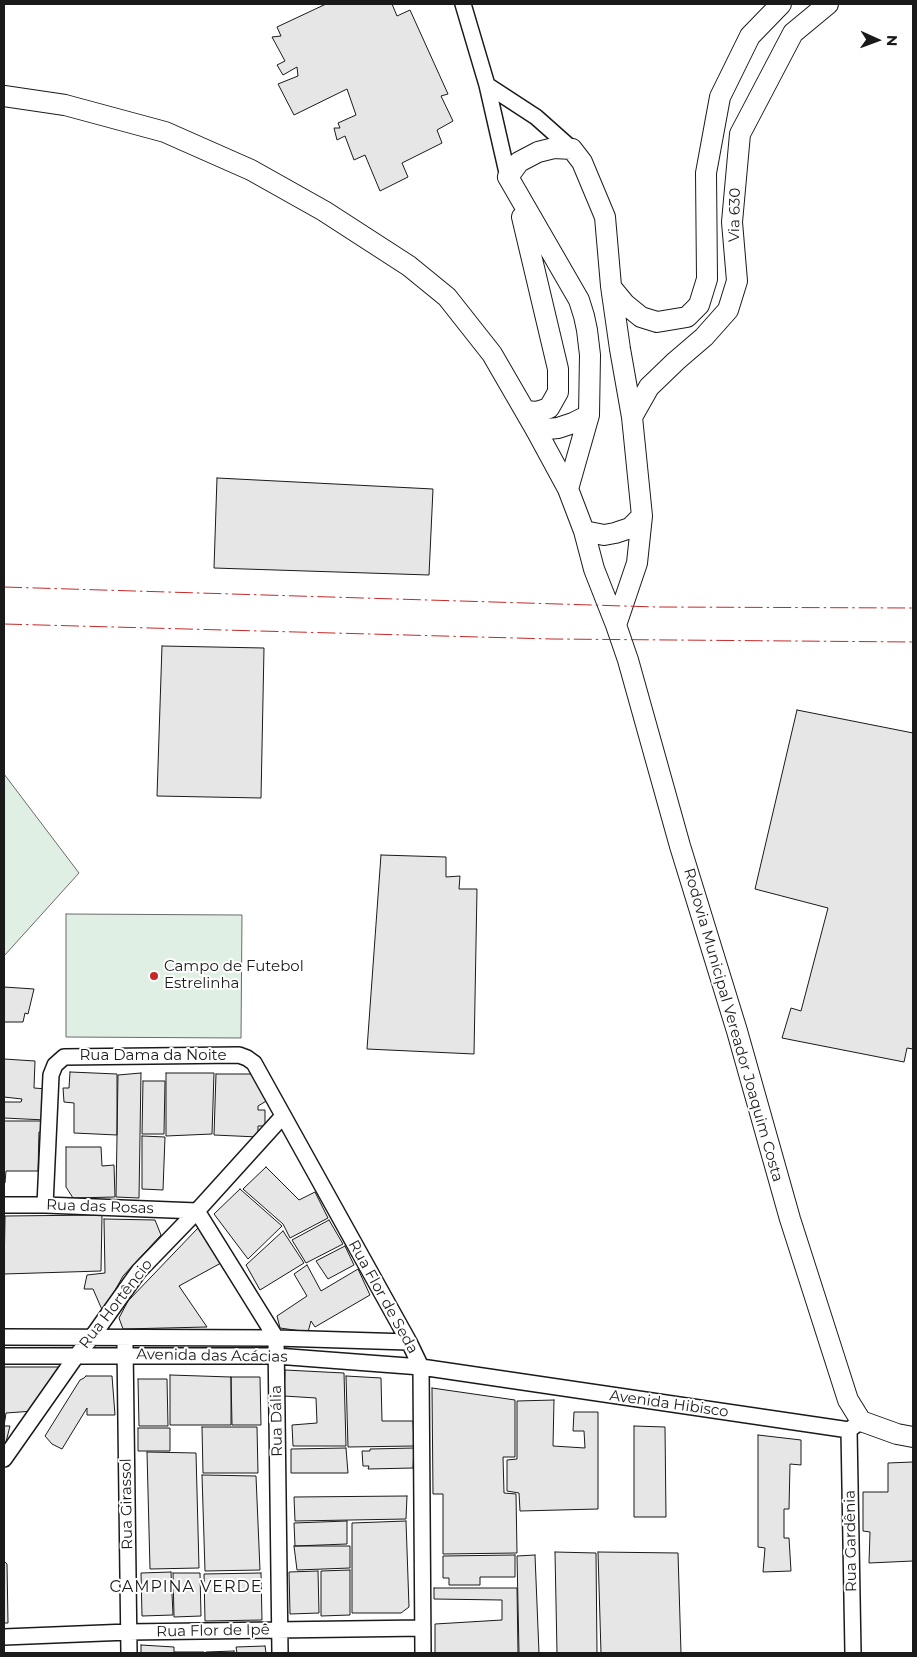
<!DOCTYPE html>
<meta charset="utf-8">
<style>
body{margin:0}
#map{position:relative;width:917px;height:1657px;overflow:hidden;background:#fff;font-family:Montserrat,sans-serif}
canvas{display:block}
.frame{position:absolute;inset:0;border:5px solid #1a1a1a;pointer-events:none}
.north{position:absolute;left:852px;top:15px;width:50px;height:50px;-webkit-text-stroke:4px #fff;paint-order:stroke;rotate:92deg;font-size:14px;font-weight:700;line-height:20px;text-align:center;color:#1a1a1a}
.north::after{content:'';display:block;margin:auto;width:18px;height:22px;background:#1a1a1a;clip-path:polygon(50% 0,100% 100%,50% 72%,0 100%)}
</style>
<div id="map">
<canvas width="917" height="1657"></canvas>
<div class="frame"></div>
<div class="north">N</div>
</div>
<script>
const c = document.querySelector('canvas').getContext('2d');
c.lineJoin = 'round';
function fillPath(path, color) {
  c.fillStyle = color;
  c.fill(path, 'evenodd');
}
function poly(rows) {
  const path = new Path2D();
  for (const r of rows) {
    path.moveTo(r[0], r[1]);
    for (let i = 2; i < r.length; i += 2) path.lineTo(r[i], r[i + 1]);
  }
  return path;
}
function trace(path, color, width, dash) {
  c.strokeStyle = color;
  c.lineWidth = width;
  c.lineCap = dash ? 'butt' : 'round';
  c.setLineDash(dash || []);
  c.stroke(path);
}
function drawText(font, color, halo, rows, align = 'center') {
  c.font = font + ' Montserrat,sans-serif';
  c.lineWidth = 4;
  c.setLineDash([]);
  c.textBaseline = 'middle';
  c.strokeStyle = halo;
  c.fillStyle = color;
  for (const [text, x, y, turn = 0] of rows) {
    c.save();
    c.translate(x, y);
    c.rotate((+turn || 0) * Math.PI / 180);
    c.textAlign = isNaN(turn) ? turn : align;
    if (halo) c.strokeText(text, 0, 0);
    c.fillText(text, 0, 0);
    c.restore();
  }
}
const green = poly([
 [4,774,79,873,4,956,4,774],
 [66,914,242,915,241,1038,66,1037,66,914]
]);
const building = poly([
 [326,4,392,4,397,16,410,10,448,94,441,96,453,121,437,130,442,143,402,163,408,177,380,191,365,155,354,160,345,136,337,140,334,128,340,128,338,123,356,115,347,89,294,115,278,84,298,76,297,67,283,75,277,65,285,61,272,37,281,36,277,27,326,4],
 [217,478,433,489,429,575,214,568,217,478],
 [162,646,264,648,261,798,157,796,162,646],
 [797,710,913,733,913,1049,907,1048,904,1062,782,1038,791,1008,801,1011,828,908,755,889,797,710],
 [381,855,446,857,446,877,460,876,459,889,477,889,474,1054,367,1049,381,855],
 [4,987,34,989,28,1014,25,1013,23,1022,4,1022,4,987],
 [4,1059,35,1061,34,1088,47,1089,45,1120,4,1118,4,1102,21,1102,22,1099,4,1097,4,1059],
 [70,1072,117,1074,117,1135,74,1133,74,1103,64,1102,63,1088,69,1088,70,1072],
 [141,1073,139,1198,116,1197,118,1075,141,1073],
 [166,1073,214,1073,212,1134,166,1136,166,1073],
 [216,1074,255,1074,268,1100,258,1106,258,1110,265,1110,265,1126,258,1126,258,1137,214,1135,216,1074],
 [143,1081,165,1081,164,1134,142,1134,143,1081],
 [4,1121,44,1121,44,1131,39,1132,38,1171,6,1171,5,1183,4,1182,4,1121],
 [142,1136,165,1137,163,1190,142,1189,142,1136],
 [66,1147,101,1147,102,1166,114,1165,115,1197,73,1198,66,1187,66,1147],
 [266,1167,299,1200,315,1192,328,1218,290,1238,283,1224,243,1189,266,1167],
 [240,1189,282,1226,248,1259,214,1214,240,1189],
 [102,1215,101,1271,4,1274,5,1216,102,1215],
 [104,1219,155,1220,161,1235,123,1276,103,1312,93,1289,84,1289,87,1275,105,1273,104,1219],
 [329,1220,343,1244,306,1263,292,1240,329,1220],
 [198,1228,221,1263,179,1286,207,1327,123,1329,119,1318,128,1301,198,1228],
 [283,1231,304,1263,260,1290,246,1265,283,1231],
 [345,1246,354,1265,328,1279,316,1261,345,1246],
 [307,1265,321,1291,358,1269,370,1295,315,1327,311,1321,308,1332,280,1328,277,1316,307,1296,294,1274,307,1265],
 [4,1367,59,1367,34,1411,6,1413,4,1426,10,1426,4,1450,4,1367],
 [285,1370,344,1373,346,1446,293,1446,292,1425,317,1423,316,1398,284,1396,285,1370],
 [170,1375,231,1377,231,1425,170,1425,170,1375],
 [86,1376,112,1376,115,1415,87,1415,87,1408,62,1449,52,1444,45,1436,80,1380,84,1378,86,1376],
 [346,1376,381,1378,382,1421,413,1421,414,1446,348,1447,346,1376],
 [231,1377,260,1377,261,1425,232,1425,231,1377],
 [138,1379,167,1379,168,1426,139,1426,138,1379],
 [432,1388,515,1400,515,1457,503,1457,504,1493,516,1494,517,1553,443,1554,443,1494,433,1494,432,1388],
 [554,1400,553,1446,585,1448,584,1431,573,1431,574,1412,598,1412,598,1509,520,1511,519,1493,507,1491,507,1460,517,1459,517,1401,554,1400],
 [634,1426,665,1427,666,1517,634,1517,634,1426],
 [202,1427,257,1427,258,1473,203,1473,202,1427],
 [138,1428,170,1428,170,1451,138,1451,138,1428],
 [758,1435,801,1440,801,1465,790,1464,789,1509,784,1509,784,1538,789,1538,791,1571,763,1572,765,1548,758,1547,758,1435],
 [346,1448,348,1473,291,1473,291,1449,346,1448],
 [414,1448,413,1468,368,1469,369,1466,363,1466,362,1451,370,1451,370,1449,414,1448],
 [147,1452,196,1453,199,1568,150,1569,147,1452],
 [913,1462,913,1561,869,1563,870,1532,863,1531,863,1492,888,1492,888,1463,913,1462],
 [202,1475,256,1476,260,1570,205,1571,202,1475],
 [407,1496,406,1519,295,1521,294,1497,407,1496],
 [347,1521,347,1544,295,1546,294,1523,347,1521],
 [406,1521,409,1607,401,1613,352,1613,352,1523,406,1521],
 [294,1546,350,1546,350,1568,297,1570,294,1546],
 [555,1552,596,1553,597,1653,557,1653,555,1552],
 [598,1552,678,1553,681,1653,601,1653,598,1552],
 [515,1555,515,1577,480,1577,480,1585,449,1585,449,1578,443,1578,443,1556,515,1555],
 [535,1555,539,1653,519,1653,517,1556,535,1555],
 [4,1561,7,1564,8,1623,4,1623,4,1561],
 [350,1570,350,1615,321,1616,321,1571,350,1570],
 [318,1571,319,1613,290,1614,289,1572,318,1571],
 [171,1572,173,1615,142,1616,141,1573,171,1572],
 [173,1573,200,1573,201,1616,174,1617,173,1573],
 [261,1573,262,1620,205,1621,204,1574,261,1573],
 [434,1588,517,1588,518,1653,435,1653,435,1624,502,1620,502,1600,434,1599,434,1588],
 [141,1645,174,1647,174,1653,141,1653,141,1645],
 [265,1646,266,1653,237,1653,236,1647,265,1646],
 [234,1651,234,1653,206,1653,206,1652,234,1651],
 [175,1652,204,1652,204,1653,175,1653,175,1652]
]);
const minor = poly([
 [463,4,487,85,508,177],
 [487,85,536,117,572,149],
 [4,1205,45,1205,197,1211,276,1338,280,1653],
 [45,1205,51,1075,55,1065,64,1057,239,1055,247,1058,254,1063,409,1342,421,1367,423,1653],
 [4,1337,276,1338,409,1342],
 [125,1345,129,1653],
 [4,1356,276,1356,421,1367,849,1430,861,1421],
 [849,1430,853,1653],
 [4,1459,77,1355,92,1337,139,1271,197,1211,283,1116],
 [4,1637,128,1632,423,1628]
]);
const major = poly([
 [4,96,65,105,165,132,251,170,324,211,409,266,447,297,492,354,536,430,568,489,584,531,594,569,616,625,628,660,680,846,737,1031,790,1219,848,1400,861,1421,897,1434,913,1437],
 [522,217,558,369,558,392,549,408,537,412,526,411],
 [611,287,625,304,641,317,657,322,687,317,699,305,707,279,706,173,720,97,750,36,781,4],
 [632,417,649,387,676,361,704,337,728,310,737,281,732,222,740,134,793,33,828,4],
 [536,430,558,428,573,423,589,415],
 [568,489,589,415,590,355,587,330,584,316,579,300,508,177,519,162,538,152,554,148,572,149,582,162,605,217,611,286,620,349,632,417,642,516,637,563,616,625],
 [584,531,604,535,615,533,630,528,642,516]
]);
const power = poly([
 [4,587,656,607,913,608],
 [4,624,552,639,913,642]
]);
const markers = [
 [154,976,5,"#c62828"]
];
const streetNames = [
 ["Via 630",735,215,-89],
 ["Rodovia Municipal Vereador Joaquim Costa",733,1025,74],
 ["Rua Dama da Noite",153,1056],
 ["Rua das Rosas",100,1207,2],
 ["Rua Flor de Seda",383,1297,61],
 ["Rua Hortêncio",116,1304,-52],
 ["Avenida das Acácias",212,1356,1],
 ["Avenida Hibisco",669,1404,8],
 ["Rua Dália",277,1421,-91],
 ["Rua Girassol",127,1504,-91],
 ["Rua Gardênia",851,1541,-91],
 ["Rua Flor de Ipê",213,1631,-1]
];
const poiNames = [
 ["Campo de Futebol",164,967],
 ["Estrelinha",164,984]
];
const neighbourhoodNames = [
 ["CAMPINA VERDE",186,1587]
];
fillPath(green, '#e0efe3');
trace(green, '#6a6a6a', 1);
fillPath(building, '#e6e6e6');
trace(building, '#1a1a1a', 1);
trace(minor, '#1a1a1a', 18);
trace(major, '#1a1a1a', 22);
trace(minor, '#fff', 15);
trace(major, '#fff', 20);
trace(power, '#c62828', 1, [18, 4, 2.5, 4]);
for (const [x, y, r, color] of markers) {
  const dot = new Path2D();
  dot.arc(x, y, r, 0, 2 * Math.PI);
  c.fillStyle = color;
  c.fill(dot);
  trace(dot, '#fff', 2);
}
drawText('15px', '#1a1a1a', '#fff', streetNames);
drawText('15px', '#1a1a1a', '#fff', poiNames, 'left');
c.letterSpacing = '1px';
drawText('16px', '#1a1a1a', '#fff', neighbourhoodNames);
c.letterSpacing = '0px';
</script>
